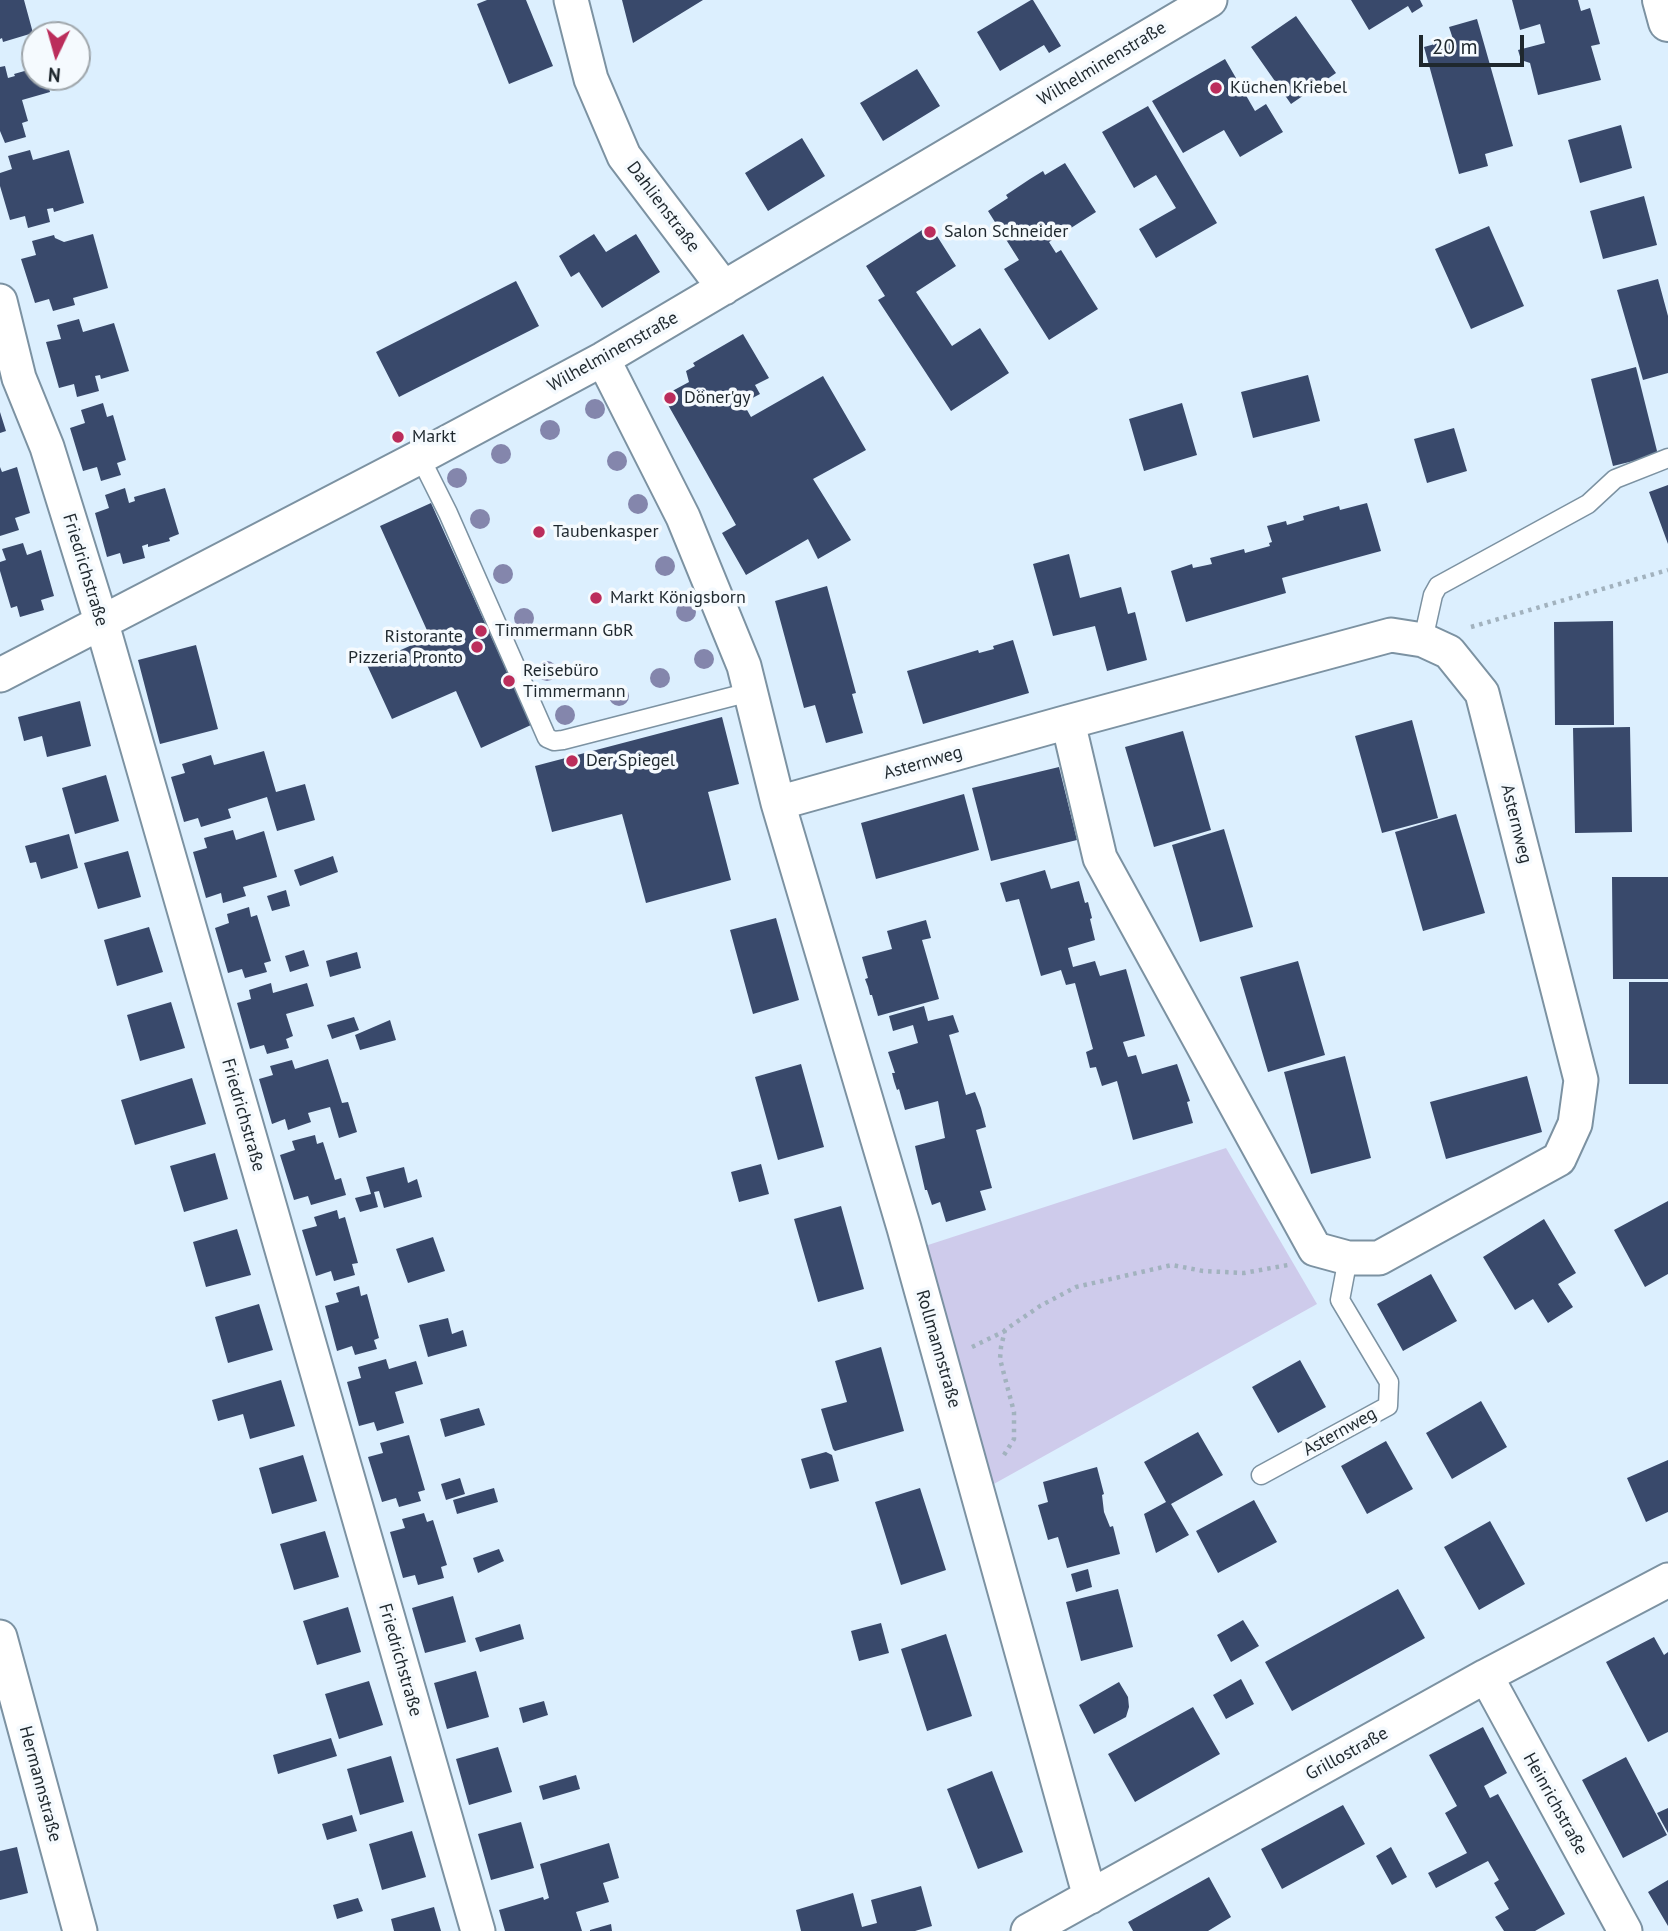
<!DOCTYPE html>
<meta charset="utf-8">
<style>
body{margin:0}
#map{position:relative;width:1668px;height:1931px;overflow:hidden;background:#dceffe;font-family:"PT Sans",sans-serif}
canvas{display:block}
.north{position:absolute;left:21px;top:21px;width:70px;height:70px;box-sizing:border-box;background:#f5fafe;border:2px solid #9fa6ab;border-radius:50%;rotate:185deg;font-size:19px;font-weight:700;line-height:28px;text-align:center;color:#1f282e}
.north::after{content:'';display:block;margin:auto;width:24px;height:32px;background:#bb2d5b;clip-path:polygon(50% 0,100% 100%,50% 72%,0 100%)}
.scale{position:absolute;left:1419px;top:35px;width:105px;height:32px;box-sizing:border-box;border:4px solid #1f282e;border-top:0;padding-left:9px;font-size:21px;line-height:24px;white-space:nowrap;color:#1f282e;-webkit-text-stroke:5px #f5fafe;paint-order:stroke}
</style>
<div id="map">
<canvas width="1668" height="1931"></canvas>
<div class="north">N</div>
<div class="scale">20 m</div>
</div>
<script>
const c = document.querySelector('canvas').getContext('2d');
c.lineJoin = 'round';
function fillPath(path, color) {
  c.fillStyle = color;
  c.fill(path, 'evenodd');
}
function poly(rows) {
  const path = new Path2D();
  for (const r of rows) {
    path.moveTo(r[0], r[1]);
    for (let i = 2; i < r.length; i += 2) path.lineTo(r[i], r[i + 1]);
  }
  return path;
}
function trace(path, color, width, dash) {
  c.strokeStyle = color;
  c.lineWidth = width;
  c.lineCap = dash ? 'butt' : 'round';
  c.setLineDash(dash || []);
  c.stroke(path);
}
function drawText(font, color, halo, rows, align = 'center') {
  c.font = font + ' "PT Sans",sans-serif';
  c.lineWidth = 7;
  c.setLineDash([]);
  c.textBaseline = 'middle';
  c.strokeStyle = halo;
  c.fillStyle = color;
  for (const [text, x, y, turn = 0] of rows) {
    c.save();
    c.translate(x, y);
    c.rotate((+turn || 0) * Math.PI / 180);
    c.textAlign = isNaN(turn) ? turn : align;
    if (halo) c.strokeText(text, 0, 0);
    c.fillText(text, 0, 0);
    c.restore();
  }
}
const green = poly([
 [1226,1148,1317,1304,992,1485,925,1246]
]);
const building = poly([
 [0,0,24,0,33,33,3,42,2,38,0,39],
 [487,0,526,0,553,66,509,84,477,4],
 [622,0,703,0,633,43],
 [1031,0,1033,0,1061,46,1049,53,1044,45,1000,71,977,32],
 [1351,0,1420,0,1423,6,1412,13,1408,6,1369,30],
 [1512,0,1578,0,1581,11,1590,8,1600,44,1591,46,1601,80,1538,95,1530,63,1521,60,1518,50,1545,43,1540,24,1520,30],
 [1296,16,1336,73,1291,104,1251,47],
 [1477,19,1513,146,1485,154,1488,166,1459,174,1424,47,1453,39,1449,27],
 [1225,59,1255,111,1266,104,1283,132,1240,157,1224,130,1183,153,1152,101],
 [5,66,8,78,15,76,14,74,35,68,35,77,46,77,50,92,22,100,28,121,22,123,26,137,5,143,0,131,0,67],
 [917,69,940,106,883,141,860,103],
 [1148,106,1217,223,1156,258,1139,229,1176,208,1156,175,1134,188,1102,132],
 [1621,125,1632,168,1580,183,1568,140],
 [802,138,825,176,768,211,745,173],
 [30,150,33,160,69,150,84,203,54,212,53,208,47,209,50,222,28,228,25,216,10,220,0,186,0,173,12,169,8,156],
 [1065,163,1096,212,1049,242,1056,253,1061,250,1098,309,1049,340,1004,269,1019,260,988,211,1008,198,1006,195,1030,179,1043,171,1045,175],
 [1644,196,1657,245,1603,259,1590,211],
 [930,225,956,266,916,292,952,346,980,328,1009,373,951,411,878,300,885,296,866,266],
 [1489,226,1524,306,1471,329,1435,249],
 [93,234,108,288,73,298,75,305,53,311,49,299,35,303,21,259,36,255,32,241,54,235,55,238,64,242],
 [594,234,606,252,636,234,660,272,602,308,579,272,571,277,559,256],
 [1658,279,1668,316,1668,373,1643,380,1617,290],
 [516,281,539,326,399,397,376,352],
 [79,319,83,332,114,323,129,371,101,379,100,375,95,376,99,391,77,397,74,384,59,388,46,342,61,339,57,325],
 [743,334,769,378,755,385,760,394,743,403,751,417,823,376,866,450,813,479,851,540,818,559,808,539,746,575,722,533,736,525,663,396,689,382,686,371,695,366,693,363],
 [1636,367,1658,455,1613,466,1591,379],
 [1308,375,1320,421,1253,438,1241,392],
 [103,403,107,417,113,415,126,460,117,463,121,475,101,481,97,467,83,471,70,428,85,423,81,410],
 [1182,403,1197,455,1144,471,1129,419],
 [0,412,6,431,0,433],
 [1454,428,1467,471,1427,483,1414,439],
 [0,467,2,472,17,467,30,513,15,518,19,530,0,536],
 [1668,485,1668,544,1649,492],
 [125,488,129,503,135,501,134,497,165,488,179,534,169,538,170,541,148,547,148,544,142,546,145,558,123,564,120,553,107,557,95,513,109,508,105,495],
 [431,503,531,725,481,748,456,691,392,719,367,665,430,637,380,526],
 [1367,503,1381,551,1282,578,1286,593,1186,622,1171,571,1192,564,1193,568,1212,564,1210,558,1244,549,1245,553,1270,546,1269,543,1272,542,1267,526,1286,521,1287,525,1304,520,1303,516,1339,506,1340,510],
 [23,543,27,555,41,550,54,596,41,600,44,610,20,617,17,606,11,608,0,571,0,562,6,560,2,549],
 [1069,554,1080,598,1121,587,1128,614,1135,612,1147,660,1107,671,1095,626,1053,636,1033,564],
 [827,586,856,693,852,694,863,733,826,743,815,705,804,708,775,601],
 [1613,621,1614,725,1555,725,1554,622],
 [1013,640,1029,693,923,724,907,671,978,650,979,653,994,649,993,646],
 [196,645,218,729,160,744,138,660],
 [80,701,91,746,47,757,42,736,24,741,18,717],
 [722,717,739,784,708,792,731,880,646,903,622,814,552,832,535,766],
 [1412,720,1438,818,1382,833,1355,736],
 [1630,727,1632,832,1575,833,1573,728],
 [1183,731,1211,830,1154,847,1125,747],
 [264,751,276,792,305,784,315,820,277,831,267,797,228,809,231,818,201,827,198,818,184,822,171,777,185,773,182,764,211,755,214,765],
 [1059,767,1077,840,991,861,972,788],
 [106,775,119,821,75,834,62,788],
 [964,794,979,850,876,879,861,823],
 [1456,814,1485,913,1423,931,1395,832],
 [1224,829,1253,927,1200,942,1172,845],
 [233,830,236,840,264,831,277,877,243,887,246,896,223,903,221,893,206,898,193,852,207,848,204,838],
 [69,834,78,868,41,879,36,862,30,863,25,846],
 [128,851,141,897,98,909,84,863],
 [333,856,338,872,300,886,294,870],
 [1045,870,1051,889,1079,881,1085,903,1088,902,1092,918,1090,919,1095,940,1068,948,1073,967,1095,961,1100,976,1126,969,1145,1036,1123,1042,1128,1057,1136,1055,1142,1074,1177,1064,1190,1101,1187,1102,1193,1123,1133,1140,1117,1081,1102,1086,1096,1067,1090,1068,1086,1052,1093,1049,1075,983,1066,985,1061,970,1041,976,1019,899,1006,902,1000,883],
 [1612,877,1668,877,1668,979,1613,979],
 [286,890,290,906,272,911,267,896],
 [249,907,251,917,257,915,271,961,264,963,267,972,245,978,242,969,228,973,215,928,229,923,227,914],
 [776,918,799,1000,753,1014,730,930],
 [926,920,931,938,922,940,939,999,878,1016,872,995,870,995,868,987,865,979,868,978,862,957,892,949,887,931],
 [149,927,163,972,117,986,104,940],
 [304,950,309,966,290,972,285,956],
 [357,952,361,968,330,977,326,961],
 [1298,961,1325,1055,1268,1072,1240,977],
 [1629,982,1668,982,1668,1084,1629,1084],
 [271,983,273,993,307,983,314,1006,286,1014,293,1036,286,1039,289,1048,267,1054,264,1045,250,1049,237,1003,251,999,249,990],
 [171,1002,185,1048,140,1061,127,1015],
 [924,1006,928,1021,953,1015,959,1032,949,1035,966,1095,975,1092,981,1108,986,1127,976,1130,992,1188,980,1191,986,1210,946,1222,940,1202,932,1205,927,1190,925,1190,915,1146,945,1138,938,1101,905,1110,899,1089,897,1090,894,1081,892,1073,895,1073,888,1052,918,1043,913,1025,893,1031,889,1016],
 [354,1017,359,1030,332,1039,327,1025],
 [390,1020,396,1040,360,1050,355,1035],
 [1345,1056,1371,1158,1311,1174,1284,1072],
 [328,1059,342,1103,348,1102,357,1132,339,1138,330,1107,308,1113,311,1122,288,1130,285,1119,272,1124,259,1079,273,1075,270,1066,292,1060,295,1069],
 [801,1064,824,1147,778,1160,755,1077],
 [1527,1076,1542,1132,1446,1159,1430,1102],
 [192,1078,206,1124,135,1145,121,1100],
 [315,1135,317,1144,323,1142,335,1180,341,1178,346,1195,311,1205,308,1196,294,1200,280,1155,295,1150,292,1141],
 [215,1153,228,1199,184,1212,170,1166],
 [761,1164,769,1194,739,1202,731,1172],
 [404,1167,408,1183,417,1179,422,1197,384,1208,379,1191,374,1192,378,1207,360,1212,355,1198,371,1194,366,1177],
 [1668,1201,1668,1274,1645,1287,1614,1230],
 [841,1206,864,1289,818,1302,794,1219],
 [337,1210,339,1219,345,1217,358,1263,352,1264,355,1275,334,1281,331,1271,316,1276,302,1230,317,1226,314,1217],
 [1544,1219,1576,1273,1558,1284,1573,1307,1548,1323,1533,1299,1515,1310,1483,1257],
 [237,1229,251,1275,206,1287,193,1242],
 [433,1237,445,1271,408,1283,396,1249],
 [1431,1274,1457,1321,1403,1351,1377,1304],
 [359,1286,361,1296,367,1294,379,1338,374,1340,377,1349,355,1355,352,1346,337,1351,325,1306,339,1302,336,1293],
 [259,1304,273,1350,228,1363,215,1317],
 [448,1318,452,1334,463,1330,467,1346,428,1357,419,1325],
 [881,1347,904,1431,835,1451,833,1449,821,1409,847,1402,835,1361],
 [386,1359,389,1369,416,1361,423,1384,395,1392,404,1423,377,1431,374,1422,359,1426,347,1382,361,1378,358,1367],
 [1300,1360,1326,1407,1278,1433,1252,1387],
 [281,1380,295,1426,250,1439,243,1414,218,1421,212,1400],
 [1481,1401,1507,1447,1452,1479,1426,1433],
 [479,1408,485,1425,445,1437,440,1419],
 [1198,1432,1223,1475,1171,1504,1189,1535,1156,1553,1144,1514,1166,1502,1144,1462],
 [409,1435,425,1490,418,1492,421,1501,399,1507,396,1498,382,1502,368,1457,383,1453,380,1443],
 [1386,1441,1413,1489,1367,1514,1341,1466],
 [826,1452,832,1455,839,1481,810,1489,801,1459],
 [303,1455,317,1501,272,1514,259,1468],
 [1668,1460,1668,1512,1646,1522,1627,1478],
 [1097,1467,1104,1494,1102,1495,1104,1512,1110,1527,1113,1526,1120,1554,1067,1568,1058,1537,1048,1540,1038,1505,1048,1502,1043,1482],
 [460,1478,465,1494,446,1500,441,1484],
 [494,1488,498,1502,457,1514,453,1500],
 [920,1488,946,1570,901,1585,875,1502],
 [1254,1500,1277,1542,1218,1573,1196,1531],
 [424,1513,427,1522,433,1520,447,1565,441,1567,444,1578,418,1585,415,1575,403,1578,390,1532,405,1528,402,1519],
 [1490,1521,1525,1584,1479,1610,1444,1547],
 [325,1531,339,1577,294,1590,280,1544],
 [499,1549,504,1561,478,1573,473,1558],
 [1088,1569,1092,1587,1076,1592,1071,1574],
 [1118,1589,1133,1647,1081,1661,1066,1602],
 [1398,1589,1425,1638,1292,1711,1265,1662],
 [453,1596,466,1642,425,1653,412,1608],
 [348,1607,361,1652,317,1665,303,1621],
 [1243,1620,1259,1646,1231,1662,1217,1635],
 [881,1623,889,1653,859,1661,851,1631],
 [520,1624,524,1639,480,1652,475,1638],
 [946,1634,972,1716,927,1731,901,1649],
 [1654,1637,1664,1655,1668,1652,1668,1732,1648,1742,1606,1662],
 [476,1671,489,1717,447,1729,434,1683],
 [1241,1679,1254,1704,1226,1719,1213,1695],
 [369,1681,383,1725,339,1739,325,1694],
 [1119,1682,1128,1697,1129,1707,1126,1717,1094,1734,1079,1705],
 [544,1701,548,1715,523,1723,519,1708],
 [1193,1707,1220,1754,1135,1802,1108,1754],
 [1483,1727,1507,1773,1484,1786,1490,1798,1498,1794,1565,1914,1535,1931,1504,1931,1495,1917,1509,1909,1494,1883,1499,1880,1488,1861,1436,1888,1428,1873,1467,1853,1445,1813,1457,1806,1429,1755],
 [331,1738,337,1756,278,1774,273,1755],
 [498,1747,512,1792,469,1805,456,1759],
 [391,1756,404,1802,360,1815,347,1769],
 [1626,1757,1667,1835,1623,1858,1582,1780],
 [992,1771,1023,1852,978,1869,947,1789],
 [576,1775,580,1789,543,1800,539,1786],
 [1343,1805,1365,1844,1282,1889,1261,1849],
 [1668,1808,1668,1833,1657,1813],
 [352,1815,357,1831,327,1840,322,1824],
 [521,1822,534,1868,491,1880,478,1834],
 [412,1831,426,1877,382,1890,369,1844],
 [609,1843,619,1878,603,1883,609,1902,576,1912,582,1931,505,1931,499,1910,543,1897,544,1900,549,1898,540,1864],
 [17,1847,28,1893,0,1900,0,1851],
 [1391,1847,1407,1877,1392,1885,1376,1856],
 [1209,1877,1231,1917,1208,1931,1133,1931,1128,1922],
 [1668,1880,1668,1926,1648,1892],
 [921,1886,932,1926,915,1931,801,1931,796,1910,853,1893,862,1927,877,1923,871,1900],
 [358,1898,363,1911,337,1919,333,1905],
 [434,1907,441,1931,394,1931,391,1919],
 [611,1924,612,1931,590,1931,590,1930]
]);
const path = poly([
 [1471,627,1668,570],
 [553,692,565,686],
 [972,1347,1005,1331],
 [1004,1455,1014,1439,1014,1412,1000,1359,1001,1347,1005,1330,1040,1306,1076,1287,1172,1265,1203,1271,1244,1273,1288,1265]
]);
const lane = poly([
 [420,457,448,513,547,738,554,741,563,740,750,692],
 [1423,640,1433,595,1438,586,1588,504,1615,479,1668,458],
 [1261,1475,1388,1406,1389,1382,1340,1300,1348,1258]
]);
const street = poly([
 [571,0,591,79,624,156,724,288],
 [0,301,19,378,47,447,102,624,478,1931],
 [603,359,683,517,744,666,778,803,904,1228,1090,1897],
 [0,675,420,457,603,359,1210,0],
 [778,803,1068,722,1391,635,1423,640,1449,652,1482,693,1581,1080,1575,1124,1559,1159,1379,1258,1348,1258,1315,1249,1100,858,1068,722],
 [0,1637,80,1931],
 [1486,1676,1625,1931],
 [1028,1931,1486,1676,1668,1580]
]);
const secondary = poly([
 [1662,0,1668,22]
]);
const trees = [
 [595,409],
 [550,430],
 [501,454],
 [617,461],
 [457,478],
 [638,504],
 [480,519],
 [665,566],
 [503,574],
 [686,612],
 [524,618],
 [704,659],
 [547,671],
 [660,678],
 [619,696],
 [565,715]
];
const markers = [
 [1216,88,7,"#bb2d5b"],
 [930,232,7,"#bb2d5b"],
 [670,398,7,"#bb2d5b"],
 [398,437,7,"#bb2d5b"],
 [539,532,7,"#bb2d5b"],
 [596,598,7,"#bb2d5b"],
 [481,631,7,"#bb2d5b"],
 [477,647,7,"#bb2d5b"],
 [509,681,7,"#bb2d5b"],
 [572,761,7,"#bb2d5b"]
];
const streetNames = [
 ["Wilhelminenstraße",1102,64,-31],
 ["Dahlienstraße",663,207,53],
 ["Wilhelminenstraße",613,352,-29],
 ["Friedrichstraße",85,570,73],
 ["Asternweg",923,763,-16],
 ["Asternweg",1516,824,76],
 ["Friedrichstraße",243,1115,74],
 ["Rollmannstraße",938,1349,74],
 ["Asternweg",1340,1432,-29],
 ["Friedrichstraße",400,1660,74],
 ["Grillostraße",1347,1754,-29],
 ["Hermannstraße",40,1784,75],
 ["Heinrichstraße",1555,1804,61]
];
const poiNames = [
 ["Küchen Kriebel",1230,88],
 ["Salon Schneider",944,232],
 ["Döner'gy",684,398],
 ["Markt",412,437],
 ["Taubenkasper",553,532],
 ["Markt Königsborn",610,598],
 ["Timmermann GbR",495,631],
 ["Ristorante",463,637,"right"],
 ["Pizzeria Pronto",463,658,"right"],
 ["Reisebüro",523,671],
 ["Timmermann",523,692],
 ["Der Spiegel",586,761]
];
fillPath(green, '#cecbeb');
fillPath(building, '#39496b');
trace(lane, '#7c92a2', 21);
trace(street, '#7c92a2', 37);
trace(secondary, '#7c92a2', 42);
trace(path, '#a2b2be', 4.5, [3.5, 5]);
trace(lane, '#fff', 18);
trace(street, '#fff', 33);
trace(secondary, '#fff', 38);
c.fillStyle = '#8486ac';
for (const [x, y] of trees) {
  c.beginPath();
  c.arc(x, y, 10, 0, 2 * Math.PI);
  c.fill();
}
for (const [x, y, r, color] of markers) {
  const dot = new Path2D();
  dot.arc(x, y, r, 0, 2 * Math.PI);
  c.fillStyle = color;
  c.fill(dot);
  trace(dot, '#f5fafe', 2.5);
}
drawText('18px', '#1f282e', '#f5fafe', streetNames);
drawText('18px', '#1f282e', '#f5fafe', poiNames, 'left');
</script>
